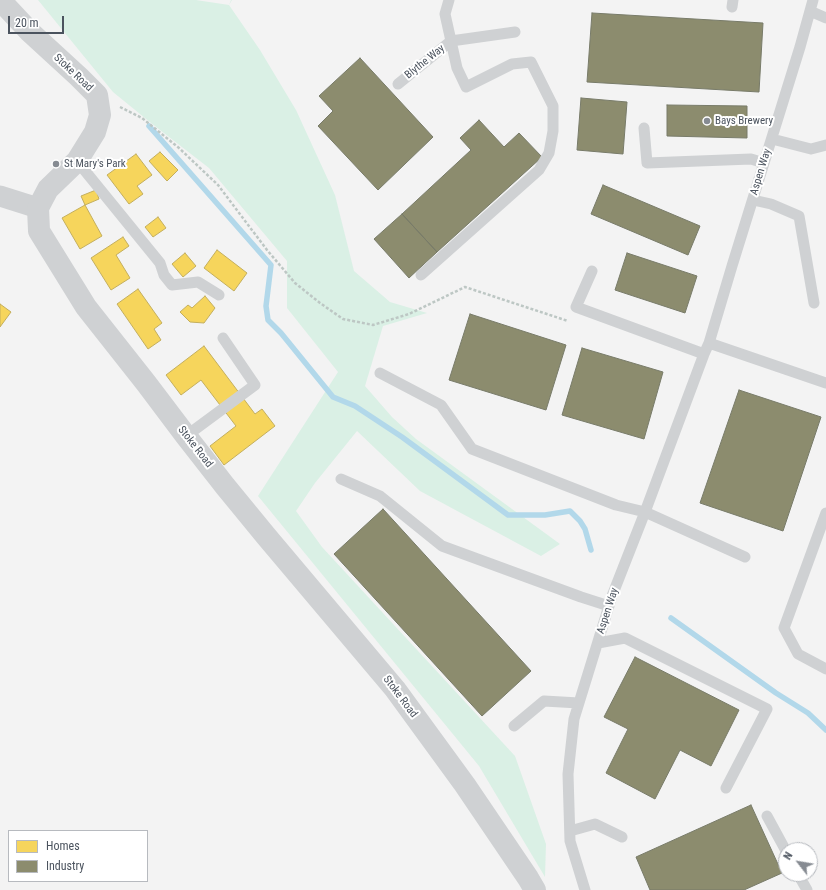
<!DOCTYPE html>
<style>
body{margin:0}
#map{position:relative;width:826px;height:890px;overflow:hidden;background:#f3f3f3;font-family:"Roboto Condensed",sans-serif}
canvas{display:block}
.legend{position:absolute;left:8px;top:830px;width:140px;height:52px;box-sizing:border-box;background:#fff;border:1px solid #b7babf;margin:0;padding:5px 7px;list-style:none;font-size:12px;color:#4b535e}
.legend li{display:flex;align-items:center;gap:8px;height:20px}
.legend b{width:20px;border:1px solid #b7babf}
.north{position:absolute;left:778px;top:842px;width:40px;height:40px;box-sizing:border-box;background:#fff;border:1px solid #b7babf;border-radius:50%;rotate:301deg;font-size:11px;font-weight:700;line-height:16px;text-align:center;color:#4b535e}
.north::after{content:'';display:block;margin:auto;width:14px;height:18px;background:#868b92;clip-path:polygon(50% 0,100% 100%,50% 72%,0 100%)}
.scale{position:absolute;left:8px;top:16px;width:56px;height:18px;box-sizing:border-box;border:2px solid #4b535e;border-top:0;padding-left:5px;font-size:12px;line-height:14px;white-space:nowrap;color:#4b535e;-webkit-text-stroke:3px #fff;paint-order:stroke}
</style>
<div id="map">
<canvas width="826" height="890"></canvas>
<ul class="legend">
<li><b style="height:11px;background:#f6d55c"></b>Homes</li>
<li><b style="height:11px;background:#8c8c6e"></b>Industry</li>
</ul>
<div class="north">N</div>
<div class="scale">20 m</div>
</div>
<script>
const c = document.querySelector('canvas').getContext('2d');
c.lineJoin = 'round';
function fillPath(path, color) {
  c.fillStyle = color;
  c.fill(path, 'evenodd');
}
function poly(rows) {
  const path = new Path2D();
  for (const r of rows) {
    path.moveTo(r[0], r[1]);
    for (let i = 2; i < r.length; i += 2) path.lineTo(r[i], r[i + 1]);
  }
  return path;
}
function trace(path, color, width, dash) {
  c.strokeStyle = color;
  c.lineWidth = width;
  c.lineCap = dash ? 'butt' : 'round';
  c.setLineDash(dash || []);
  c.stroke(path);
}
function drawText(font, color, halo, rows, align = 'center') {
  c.font = font + ' "Roboto Condensed",sans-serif';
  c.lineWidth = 4;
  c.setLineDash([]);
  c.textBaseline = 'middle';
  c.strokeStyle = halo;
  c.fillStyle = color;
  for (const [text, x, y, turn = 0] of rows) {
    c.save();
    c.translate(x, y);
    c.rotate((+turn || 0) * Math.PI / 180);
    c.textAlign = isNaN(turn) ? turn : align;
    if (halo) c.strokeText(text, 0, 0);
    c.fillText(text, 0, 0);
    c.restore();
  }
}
const green = poly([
 [38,0,196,0,229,5,231,0,232,0,229,5,260,50,296,110,335,195,354,271,390,302,427,313,383,326,365,386,392,417,416,439,560,544,541,556,420,491,357,431,315,483,296,511,322,547,515,756,546,844,545,877,479,766,258,496,338,372,287,308,287,261,209,168,151,123,113,92]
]);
const homes = poly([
 [160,152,178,170,167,181,149,161,160,152],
 [136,154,152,175,137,186,143,194,129,204,107,175,136,154],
 [96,190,99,199,85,205,81,196,96,190],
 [85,205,102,236,80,249,62,218,85,205],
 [158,217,166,228,153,237,145,227,158,217],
 [123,237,129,246,116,255,130,278,111,290,91,258,123,237],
 [217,250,247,273,234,291,204,268,217,250],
 [185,253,196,266,183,277,172,264,185,253],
 [138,289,162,323,154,329,161,340,148,349,117,304,138,289],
 [205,296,215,308,204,323,190,322,180,312,188,305,192,308,205,296],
 [0,304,11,312,0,327,0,304],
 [204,346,255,414,262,409,275,426,224,465,210,446,236,426,201,380,181,395,166,375,204,346]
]);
const industry = poly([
 [592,13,763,23,759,92,587,82,592,13],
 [360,58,433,137,378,190,318,126,333,111,319,96,360,58],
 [581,98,627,102,623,154,577,150,581,98],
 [667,105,747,106,747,138,667,136,667,105],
 [479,120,504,147,519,133,542,157,437,252,402,214,471,150,460,138,479,120],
 [603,185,700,226,688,255,591,214,603,185],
 [402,214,437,252,409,278,374,239,402,214],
 [627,253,697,276,685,313,615,290,627,253],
 [470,314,566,345,546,410,449,380,470,314],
 [582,348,663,372,644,439,562,415,582,348],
 [739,390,821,417,783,531,700,503,739,390],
 [383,509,531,671,482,716,334,554,383,509],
 [635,657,739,710,711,766,680,750,655,799,606,773,628,729,604,717,635,657],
 [751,805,782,873,744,890,650,890,636,857,751,805]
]);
const stream = poly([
 [149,126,271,265,266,306,268,320,281,333,333,397,355,406,402,437,508,515,545,515,570,511,580,521,585,529,591,550],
 [671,618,776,693,808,713,826,730]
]);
const path = poly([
 [120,107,142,118,179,148,218,185,267,250,295,283,320,303,343,319,373,325,409,314,465,287,568,321]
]);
const service = poly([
 [732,7,733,0],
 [810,11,826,18],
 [398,84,451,41,445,14,449,0],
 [644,128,647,163,751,159,764,163],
 [772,139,811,149,826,145],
 [77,161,160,263,164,275,172,285,198,282,219,295],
 [753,200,771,204,799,216,814,303],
 [592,271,576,307,704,354],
 [421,275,539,170,549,153,553,131,553,106,531,62,512,64,466,87,457,68,451,41,515,32],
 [709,343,826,383],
 [380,373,441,405,472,449,616,505,645,512,745,557],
 [186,436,255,385,223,338],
 [341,479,380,496,442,546,581,597,609,606],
 [826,513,784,628,798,654,826,669],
 [598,643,625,638,767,709,726,788],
 [514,726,544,701,579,703],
 [767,816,786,851],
 [570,831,595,824,622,837],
 [798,874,807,890],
 [585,890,570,841,568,774,574,719,612,596,645,512,704,354,709,343,732,266,800,47,813,0]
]);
const minor = poly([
 [0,196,38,208]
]);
const tertiary = poly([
 [0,0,30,32,79,77,97,95,100,115,95,132,77,161,48,189,38,208,39,231,86,307,146,383,186,436,225,486,266,536,395,689,465,785,528,878,535,890]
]);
const markers = [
 [707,121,4,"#868b92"],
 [56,164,4,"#868b92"]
];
const streetNames = [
 ["Blythe Way",425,62,-39],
 ["Stoke Road",73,73,43],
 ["Aspen Way",761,172,-73],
 ["Stoke Road",195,447,52],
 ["Aspen Way",608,611,-72],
 ["Stoke Road",400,697,53]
];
const poiNames = [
 ["Bays Brewery",715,121],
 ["St Mary's Park",64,164]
];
fillPath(green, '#daf0e5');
fillPath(homes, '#f6d55c');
trace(homes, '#c3ae5d', 1);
fillPath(industry, '#8c8c6e');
trace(industry, '#787b69', 1);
trace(stream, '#b2d8ea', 5.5);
trace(path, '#bdc7c4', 2.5, [3, 2]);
trace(service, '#cfd1d3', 11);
trace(minor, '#cfd1d3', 21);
trace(tertiary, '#cfd1d3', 22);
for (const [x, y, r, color] of markers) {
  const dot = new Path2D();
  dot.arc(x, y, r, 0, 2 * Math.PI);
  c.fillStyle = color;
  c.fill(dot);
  trace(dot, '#fff', 1.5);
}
drawText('11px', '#4b535e', '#fff', streetNames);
drawText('11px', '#4b535e', '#fff', poiNames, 'left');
</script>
